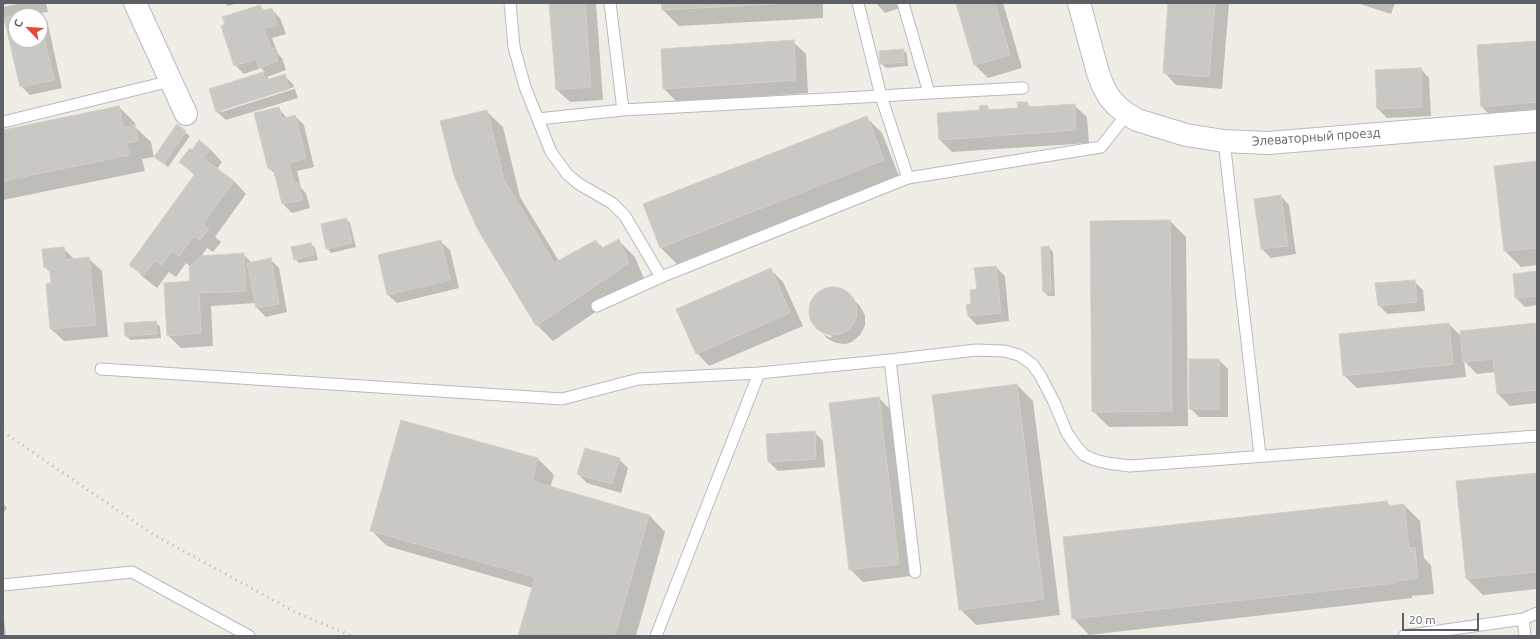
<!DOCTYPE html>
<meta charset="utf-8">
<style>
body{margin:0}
#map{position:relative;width:1540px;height:639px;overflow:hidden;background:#efede5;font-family:Ubuntu,sans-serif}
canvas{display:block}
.frame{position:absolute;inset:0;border:4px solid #5d6065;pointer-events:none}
.north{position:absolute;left:8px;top:8px;width:40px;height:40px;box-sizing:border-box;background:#fff;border:1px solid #bebfc1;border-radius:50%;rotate:295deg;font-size:11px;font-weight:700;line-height:16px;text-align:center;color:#5d6065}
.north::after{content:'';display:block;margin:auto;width:14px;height:18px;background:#e14938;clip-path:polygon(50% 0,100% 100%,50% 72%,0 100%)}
.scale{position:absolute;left:1402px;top:613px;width:77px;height:18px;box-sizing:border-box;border:2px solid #5d6065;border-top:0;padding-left:5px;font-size:12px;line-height:14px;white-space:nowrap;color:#5d6065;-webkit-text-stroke:3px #fff;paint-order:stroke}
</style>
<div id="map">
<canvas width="1540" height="639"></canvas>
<div class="frame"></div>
<div class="north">С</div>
<div class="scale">20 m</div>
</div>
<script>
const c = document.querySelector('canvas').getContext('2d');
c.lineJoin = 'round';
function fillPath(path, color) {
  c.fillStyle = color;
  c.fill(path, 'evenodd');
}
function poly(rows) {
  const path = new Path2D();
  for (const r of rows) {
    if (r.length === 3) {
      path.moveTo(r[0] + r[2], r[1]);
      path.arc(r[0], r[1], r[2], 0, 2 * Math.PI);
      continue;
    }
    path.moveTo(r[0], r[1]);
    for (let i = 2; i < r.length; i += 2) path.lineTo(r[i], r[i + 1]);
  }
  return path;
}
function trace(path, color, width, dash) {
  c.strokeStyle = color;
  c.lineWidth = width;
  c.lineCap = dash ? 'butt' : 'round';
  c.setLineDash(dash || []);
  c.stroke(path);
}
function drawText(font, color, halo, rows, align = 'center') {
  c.font = font + ' Ubuntu,sans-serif';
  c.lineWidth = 3;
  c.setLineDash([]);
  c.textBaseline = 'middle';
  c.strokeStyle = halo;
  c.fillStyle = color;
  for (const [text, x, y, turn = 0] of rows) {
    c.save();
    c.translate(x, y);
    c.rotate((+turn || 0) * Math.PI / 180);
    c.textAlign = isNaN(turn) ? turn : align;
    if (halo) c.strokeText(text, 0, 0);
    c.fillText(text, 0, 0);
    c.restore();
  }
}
const shadow = poly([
 [3,3,12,3,3,5],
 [22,3,46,3,48,12,40,13,47,20,62,88,30,95,21,86,6,20,3,17,3,7],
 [16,16,40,16,40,40,16,40],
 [225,3,238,3,228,6],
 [550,3,596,3,603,100,570,102,557,90],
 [662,3,823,3,823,18,679,26,663,10],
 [876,3,905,3,906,6,885,13],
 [957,3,1003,3,1022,68,988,78,975,65],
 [1169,3,1229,3,1222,89,1176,85,1164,72],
 [1357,3,1395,3,1391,14],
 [260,6,265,11,271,9,280,18,286,34,272,38,278,54,282,58,286,70,267,77,270,80,284,75,293,84,298,98,226,120,217,112,210,90,265,72,261,68,244,74,235,65],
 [294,87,294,89,221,112,221,110],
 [793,42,806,54,808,93,677,102,664,89],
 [1537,42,1537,120,1498,123,1482,107],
 [903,50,907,54,908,66,886,68,881,63],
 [1421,69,1429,78,1431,116,1387,118,1378,109],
 [1027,103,1032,108,1074,105,1087,117,1089,143,952,152,940,140,987,106,991,111,1019,109],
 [119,107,135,123,136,128,151,142,154,157,142,159,145,171,3,200,3,131],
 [278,108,287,118,295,116,304,125,314,167,297,171,301,188,306,193,310,208,292,213,283,204,276,175,269,168],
 [486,111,503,127,520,197,559,261,596,241,603,248,619,241,635,257,644,279,553,341,537,325],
 [866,117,882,133,899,176,677,264,661,248,644,205],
 [177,126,190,136,168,167,155,157],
 [210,149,222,162,217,169,234,181,246,194,215,237,221,242,213,252,207,248,201,257,243,254,252,263,270,259,279,268,287,312,266,317,257,308,256,303,211,306,213,346,181,348,168,335,191,282,191,267,186,263,176,277,169,272,157,288,143,277,131,264,195,176,181,162,192,151],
 [1537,162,1537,265,1521,267,1505,251,1496,167],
 [1281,196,1289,205,1296,254,1271,258,1262,249,1255,199],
 [346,219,350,223,356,247,331,253,327,248],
 [1170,221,1186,237,1188,426,1109,427,1093,411],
 [441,242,450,250,459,288,397,303,388,295],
 [311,244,315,248,318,260,299,263,295,259],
 [1049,247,1053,252,1055,296,1048,296,1044,292],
 [63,248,75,260,89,259,102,271,108,337,64,341,51,329,51,273,45,267],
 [996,267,1005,276,1009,321,977,325,968,316,978,290],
 [770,269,783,282,803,326,709,366,697,353],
 [1537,272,1537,305,1525,307,1516,298],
 [1414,281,1423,290,1425,311,1387,314,1379,305],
 [832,288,843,290,851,297,860,306,865,315,865,326,860,335,852,342,846,344,836,343,828,339,823,334,831,338,832,336,820,331,813,323,810,314,810,305,813,299,819,292,825,289],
 [156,322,160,327,161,338,131,340,126,336],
 [1449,324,1462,337,1535,324,1537,327,1537,403,1510,406,1497,393,1495,372,1477,374,1464,361,1466,377,1357,388,1344,375],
 [1219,360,1228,369,1228,417,1199,417,1190,408],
 [1017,385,1033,401,1060,615,976,625,960,609],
 [879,398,892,411,911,576,863,582,850,569],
 [814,432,823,441,825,467,778,471,769,462],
 [538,459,554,475,550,488,649,515,665,532,636,636,519,636,533,588,387,546,371,530],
 [619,459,628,468,621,493,587,483,578,474],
 [1537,474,1537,589,1483,595,1467,579],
 [1387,502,1391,507,1404,505,1420,521,1424,558,1431,565,1434,594,1412,596,1412,598,1089,635,1073,618],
 [3,503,7,508,3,514],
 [3,611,6,636,3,636]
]);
const building = poly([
 [549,3,585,3,591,87,556,90,549,3],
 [661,3,792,3,662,10,661,3],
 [956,3,995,3,1010,55,974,65,956,3],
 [1168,3,1215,3,1209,77,1163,73,1168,3],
 [260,5,262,11,272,8,277,25,264,29,271,49,274,48,278,61,259,68,256,59,234,66,221,26,225,24,222,17,260,5],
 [38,10,39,16,16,16,16,40,40,40,40,19,54,80,20,87,4,18,38,10],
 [794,40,796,80,663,89,661,49,794,40],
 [1537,41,1537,102,1481,107,1477,45,1537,41],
 [903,49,904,62,880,64,879,51,903,49],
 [1421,68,1422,107,1377,109,1375,70,1421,68],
 [263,72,266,80,285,74,289,89,216,112,209,89,263,72],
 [1017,102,1028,102,1028,107,1075,104,1076,130,939,140,937,113,980,110,979,106,987,105,987,110,1018,108,1017,102],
 [119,106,123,128,135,125,138,141,127,143,129,155,3,181,3,130,119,106],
 [279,107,282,119,295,115,306,158,289,163,294,184,298,183,302,200,282,204,273,168,268,169,254,113,279,107],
 [487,110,504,180,554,263,596,240,600,249,619,239,629,263,536,326,477,228,454,176,440,121,487,110],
 [867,116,884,160,660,248,643,204,867,116],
 [177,124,186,131,164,164,154,157,177,124],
 [199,140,210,149,203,158,234,181,203,224,209,229,200,240,194,236,179,256,172,251,162,265,155,260,144,275,129,265,195,174,179,162,190,148,192,150,199,140],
 [1537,161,1537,248,1504,251,1494,166,1537,161],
 [1281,195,1288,246,1261,249,1254,199,1281,195],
 [346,218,352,243,326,249,321,224,346,218],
 [1170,220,1172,411,1092,412,1090,221,1170,220],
 [441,240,450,280,387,295,378,255,441,240],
 [311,243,314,255,294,260,291,247,311,243],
 [1049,246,1051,292,1043,292,1041,247,1049,246],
 [64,247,65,260,89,257,96,325,50,329,46,284,51,283,49,267,44,268,42,249,64,247],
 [244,253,246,291,199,293,201,333,167,336,164,283,190,281,189,267,201,256,244,253],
 [271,258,279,304,256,308,247,263,271,258],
 [996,266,1001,313,968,316,966,305,971,304,970,290,977,289,974,268,996,266],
 [771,268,790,313,696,354,676,309,771,268],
 [1537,271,1537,296,1515,298,1513,274,1537,271],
 [1415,280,1417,302,1378,306,1375,283,1415,280],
 [833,311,24],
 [156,321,157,334,125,336,124,323,156,321],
 [1449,323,1453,364,1343,376,1339,334,1449,323],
 [1535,323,1537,343,1537,390,1497,394,1493,359,1463,362,1460,331,1535,323],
 [1189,359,1219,359,1219,409,1189,409,1189,359],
 [1017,384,1044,599,959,610,932,395,1017,384],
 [879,397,899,564,849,570,829,403,879,397],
 [401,420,538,458,532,481,649,515,615,636,518,636,535,577,370,531,401,420],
 [815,431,816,459,768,462,766,434,815,431],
 [585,448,620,458,612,484,577,474,585,448],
 [1537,473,1537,572,1466,579,1456,481,1537,473],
 [1387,501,1388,506,1404,504,1409,548,1415,548,1418,578,1396,581,1396,583,1072,619,1063,537,1387,501]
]);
const lane = poly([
 [510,3,514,47,525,87,551,152,567,174,579,184,612,203,625,216,661,277],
 [858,3,881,96,929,93,903,3],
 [929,93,1023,88],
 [623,110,881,96,908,178],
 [538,119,623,110,610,3],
 [3,122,171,81],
 [1224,141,1260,455],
 [597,306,661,277,908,178,1101,147,1127,114],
 [890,360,915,572],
 [101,369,562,399,639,379,759,373,890,360,976,350,1004,351,1019,355,1032,364,1040,375,1054,402,1067,433,1076,446,1084,455,1095,460,1107,463,1130,466,1537,436],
 [3,585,132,572,249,636],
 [1523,619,1525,636],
 [656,636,759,373],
 [1404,636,1523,619,1537,613]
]);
const street = poly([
 [135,3,186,114]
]);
const secondary = poly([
 [1079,3,1098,73,1103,86,1109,97,1117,106,1127,114,1137,120,1186,135,1224,141,1268,143,1537,121]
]);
const rail = poly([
 [3,432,154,535,297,613,352,636]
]);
const streetNames = [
 ["Элеваторный проезд",1316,137,-4]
];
fillPath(shadow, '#0003');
fillPath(building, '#cac8c2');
trace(building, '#d3cfc4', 1);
trace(lane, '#b7babe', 13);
trace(street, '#b7babe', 24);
trace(secondary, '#b9bbc0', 24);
trace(lane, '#fff', 11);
trace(street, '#fff', 22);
trace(secondary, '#fff', 22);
trace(rail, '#b5b6b6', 3, [1, 5]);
drawText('13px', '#5d6065', '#fff', streetNames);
</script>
